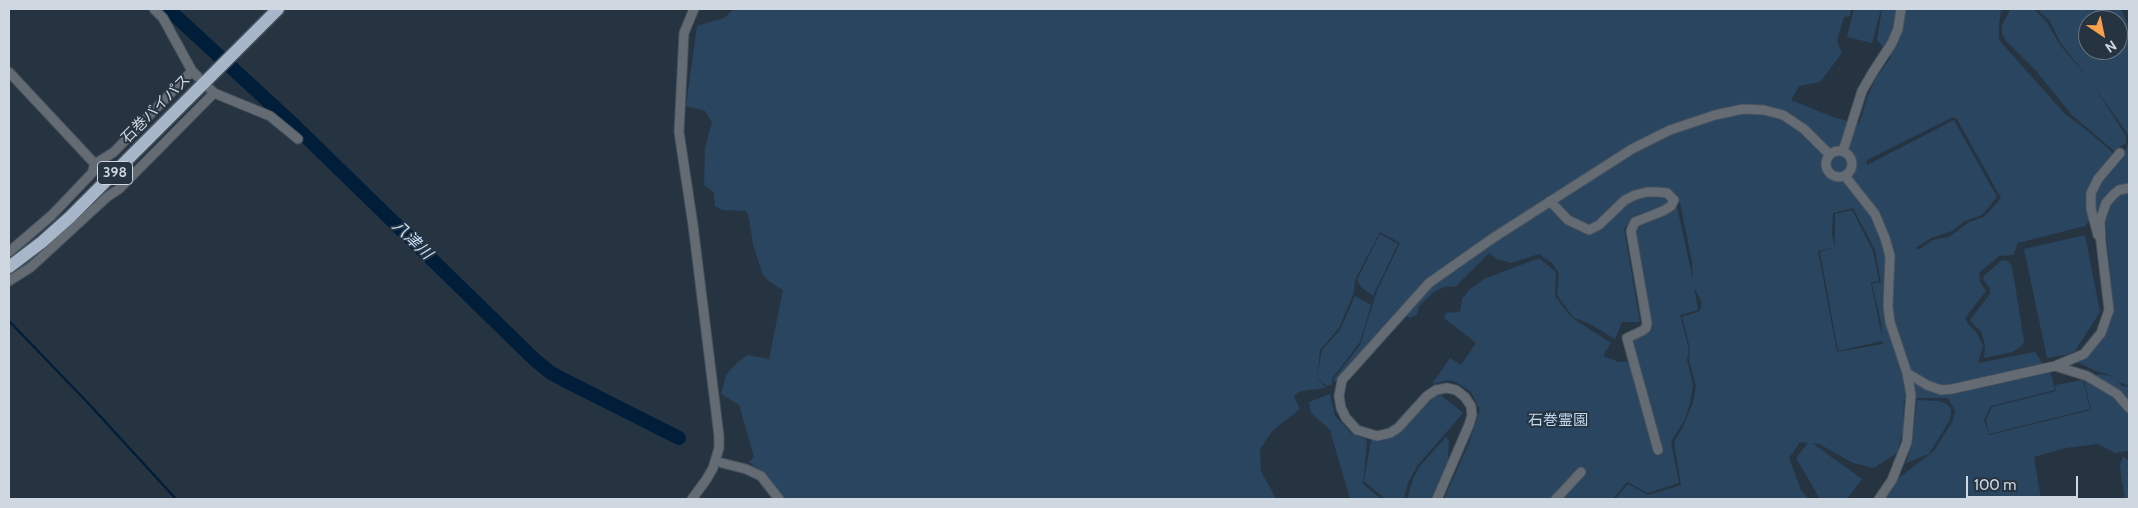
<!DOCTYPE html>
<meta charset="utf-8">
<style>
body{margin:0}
#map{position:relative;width:2138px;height:508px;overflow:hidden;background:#263441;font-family:Cabin,sans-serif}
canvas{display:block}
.frame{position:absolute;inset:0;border:10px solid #cfd7e0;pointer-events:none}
.north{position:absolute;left:2078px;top:10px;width:50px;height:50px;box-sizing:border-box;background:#263441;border:1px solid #6a7581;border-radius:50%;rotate:146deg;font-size:14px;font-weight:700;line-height:20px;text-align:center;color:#cfd7e0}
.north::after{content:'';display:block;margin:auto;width:18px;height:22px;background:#f9a04c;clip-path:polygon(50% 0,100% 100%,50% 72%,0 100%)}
.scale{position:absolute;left:1966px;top:476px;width:112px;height:22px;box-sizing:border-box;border:2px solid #cfd7e0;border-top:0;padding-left:6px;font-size:15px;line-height:18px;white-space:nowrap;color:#cfd7e0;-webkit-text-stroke:4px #263441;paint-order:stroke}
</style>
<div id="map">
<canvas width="2138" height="508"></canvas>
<div class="frame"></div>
<div class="north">N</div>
<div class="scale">100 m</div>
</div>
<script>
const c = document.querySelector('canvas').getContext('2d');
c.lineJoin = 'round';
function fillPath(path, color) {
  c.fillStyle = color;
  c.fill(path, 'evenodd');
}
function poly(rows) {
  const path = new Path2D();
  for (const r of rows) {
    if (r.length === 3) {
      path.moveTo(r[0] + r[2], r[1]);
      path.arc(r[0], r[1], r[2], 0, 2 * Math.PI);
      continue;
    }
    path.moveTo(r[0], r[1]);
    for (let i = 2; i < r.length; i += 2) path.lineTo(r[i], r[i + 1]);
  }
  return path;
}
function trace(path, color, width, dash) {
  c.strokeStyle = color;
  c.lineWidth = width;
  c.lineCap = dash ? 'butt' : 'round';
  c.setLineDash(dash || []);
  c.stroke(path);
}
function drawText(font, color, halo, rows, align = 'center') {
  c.font = font + ' Cabin,"Noto Sans JP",sans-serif';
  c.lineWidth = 4;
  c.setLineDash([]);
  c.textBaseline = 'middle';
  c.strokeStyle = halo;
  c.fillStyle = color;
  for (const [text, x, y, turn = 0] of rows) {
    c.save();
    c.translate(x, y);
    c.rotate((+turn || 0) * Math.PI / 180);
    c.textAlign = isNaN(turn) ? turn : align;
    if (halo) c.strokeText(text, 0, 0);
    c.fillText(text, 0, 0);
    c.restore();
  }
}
const green = poly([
 [734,9,1851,9,1850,16,1844,17,1837,41,1842,53,1820,82,1799,86,1791,100,1833,117,1859,124,1868,95,1876,78,1891,57,1877,40,1882,9,2004,9,2001,11,1999,25,1999,40,2065,114,2089,132,2121,160,2129,141,2127,133,2092,83,2126,136,2126,143,2114,151,2072,115,2036,71,2007,42,2002,34,2002,25,2010,10,2034,9,2046,21,2060,45,2091,81,2060,42,2050,21,2037,9,2121,9,2129,27,2129,183,2114,188,2104,199,2097,213,2085,226,2018,243,2013,255,1999,256,1979,273,1980,282,1986,291,1965,318,1968,324,1977,333,1983,346,1978,363,2035,352,2052,377,2055,390,1991,406,1984,420,1989,435,2091,410,2084,380,2099,374,2113,376,2096,371,2077,362,2110,320,2113,306,2105,217,2107,209,2114,201,2122,194,2129,193,2129,386,2118,382,2122,386,2129,387,2129,453,2127,451,2115,453,2098,444,2066,448,2034,457,2041,499,1871,499,1934,451,1952,422,1955,411,1948,398,1916,398,1904,400,1903,431,1897,453,1874,468,1853,463,1819,444,1812,443,1862,479,1847,499,1820,499,1796,458,1808,443,1800,442,1789,458,1801,490,1809,499,1615,499,1628,484,1648,495,1681,485,1674,442,1682,429,1693,403,1696,386,1689,360,1690,348,1682,317,1700,311,1702,302,1694,288,1698,310,1680,315,1689,350,1687,360,1693,385,1690,403,1685,419,1671,442,1679,483,1648,493,1627,482,1613,499,1444,499,1469,443,1480,410,1471,392,1456,382,1449,380,1432,384,1450,358,1461,365,1476,343,1444,318,1446,313,1460,312,1462,299,1469,290,1484,279,1539,258,1556,272,1555,296,1571,317,1611,343,1603,356,1619,362,1631,361,1624,337,1640,329,1644,324,1631,221,1624,229,1640,322,1622,322,1615,339,1590,324,1573,317,1557,295,1559,273,1552,263,1539,254,1511,263,1497,259,1489,253,1455,287,1447,286,1435,291,1419,306,1417,315,1409,318,1400,307,1335,382,1333,380,1360,345,1377,291,1400,243,1380,232,1355,280,1354,292,1339,328,1320,350,1317,377,1322,350,1340,330,1355,296,1371,305,1360,342,1332,379,1332,385,1327,386,1317,378,1326,388,1301,391,1294,396,1300,409,1273,430,1260,449,1261,471,1276,499,784,499,766,476,749,462,754,457,739,405,721,394,726,375,737,363,747,355,769,359,783,290,770,282,763,275,753,245,749,218,746,211,722,210,715,206,714,193,704,185,705,149,712,122,705,111,686,106,697,26,724,18],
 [2088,20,2118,20,2118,50,2088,50],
 [1953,117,1957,119,2001,198,1984,217,1969,222,1949,237,1933,240,1918,250,1916,248,1931,238,1952,231,1965,221,1982,215,1997,197,1954,120,1867,165,1867,160],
 [1680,203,1692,261,1693,280,1677,206,1662,210,1659,209,1664,205],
 [1853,208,1875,250,1881,282,1872,284,1881,322,1882,337,1871,283,1879,281,1873,251,1852,210,1835,214,1835,248,1832,234,1833,213],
 [1834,248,1820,252,1838,351,1882,341,1883,344,1837,352,1818,251],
 [1854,9,1881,9,1872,43,1847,37],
 [1380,234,1398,244,1373,296,1361,287,1357,280],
 [2085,235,2100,312,2075,351,2066,355,2047,358,2024,249],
 [2002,260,2007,261,2012,266,2024,341,2022,346,2012,352,1984,358,1985,346,1982,333,1970,320,1990,294,1990,288,1983,279,1984,276],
 [2083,380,2090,409,1989,434,1986,420,1992,407,2056,391,2055,385],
 [1438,393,1463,413,1417,466,1408,483,1404,499,1385,499,1364,481,1371,440,1392,437,1402,431],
 [1330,394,1335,416,1351,433,1367,440,1363,484,1381,499,1350,499,1330,430,1311,413,1309,402],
 [1917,400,1939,401,1947,404,1951,409,1950,420,1929,454,1906,463,1912,443],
 [1446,437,1449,441,1448,461,1431,499,1407,499,1413,479,1420,466],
 [2123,456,2129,461,2129,499,2125,499,2122,482,2120,465]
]);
const stream = poly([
 [9,321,89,404,176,499]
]);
const river = poly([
 [168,9,295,126,536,361,551,373,568,382,679,438]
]);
const minor = poly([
 [154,9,163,18,192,71,198,77],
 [9,72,95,164],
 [210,89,214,93,270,116,298,139],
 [1839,164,13],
 [1843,151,1862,91,1873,72,1892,43,1898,29,1901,9],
 [1845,176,1875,214,1885,238,1890,256,1888,306,1890,322,1907,373,1911,395,1907,442,1892,480,1879,499],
 [1550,201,1568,220,1589,230,1599,225,1625,200,1635,195,1647,192,1658,192,1667,193,1674,200,1671,206,1663,211,1635,222,1631,231,1647,323,1646,328,1642,331,1627,338,1658,450],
 [2098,235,2091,209,2091,193,2098,179,2120,153],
 [9,252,52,215,92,173,95,164,114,152,192,71],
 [9,281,31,267,107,197,119,189,214,93],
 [2055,366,2087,376,2117,394,2129,408],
 [1907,373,1927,385,1941,390,1952,389,2055,366,2084,354,2101,333,2109,310,2101,242,2100,221,2106,203,2113,195,2119,190,2129,188],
 [722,463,746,469,761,476,779,499],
 [692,499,706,480,713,468,719,448,719,436,693,225,679,132,684,33,694,9],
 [1437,499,1469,425,1472,415,1471,406,1465,397,1456,390,1447,388,1436,390,1427,396,1398,428,1390,433,1377,436,1357,430,1346,418,1341,408,1339,396,1342,380,1429,283,1493,238,1632,149,1670,130,1715,115,1743,109,1764,110,1783,115,1804,129,1829,154],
 [1556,499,1581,472]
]);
const highway = poly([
 [9,267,42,242,70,217,278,9]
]);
const shields = [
 [115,173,35]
];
const shieldNames = [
 ["398",115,173]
];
const streetNames = [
 ["石巻バイパス",156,109,-45]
];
const parkNames = [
 ["石巻霊園",1558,421]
];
const waterNames = [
 ["八津川",412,240,44]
];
fillPath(green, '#294560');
trace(stream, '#001e3a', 2.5);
trace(river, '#001e3a', 14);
trace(minor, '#44515e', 11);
trace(highway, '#44515e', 15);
trace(minor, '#646b72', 9);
trace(highway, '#a7b7c9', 12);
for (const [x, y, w] of shields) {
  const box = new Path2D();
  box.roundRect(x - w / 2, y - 11.5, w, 23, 4);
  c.fillStyle = '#263441';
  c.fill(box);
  trace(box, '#cfd7e0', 1);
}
drawText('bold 14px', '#cfd7e0', null, shieldNames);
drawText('15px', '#cfd7e0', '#263441', streetNames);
drawText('15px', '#bfd8f2', '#263441', parkNames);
drawText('italic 16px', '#c8e1fc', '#263441', waterNames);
</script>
